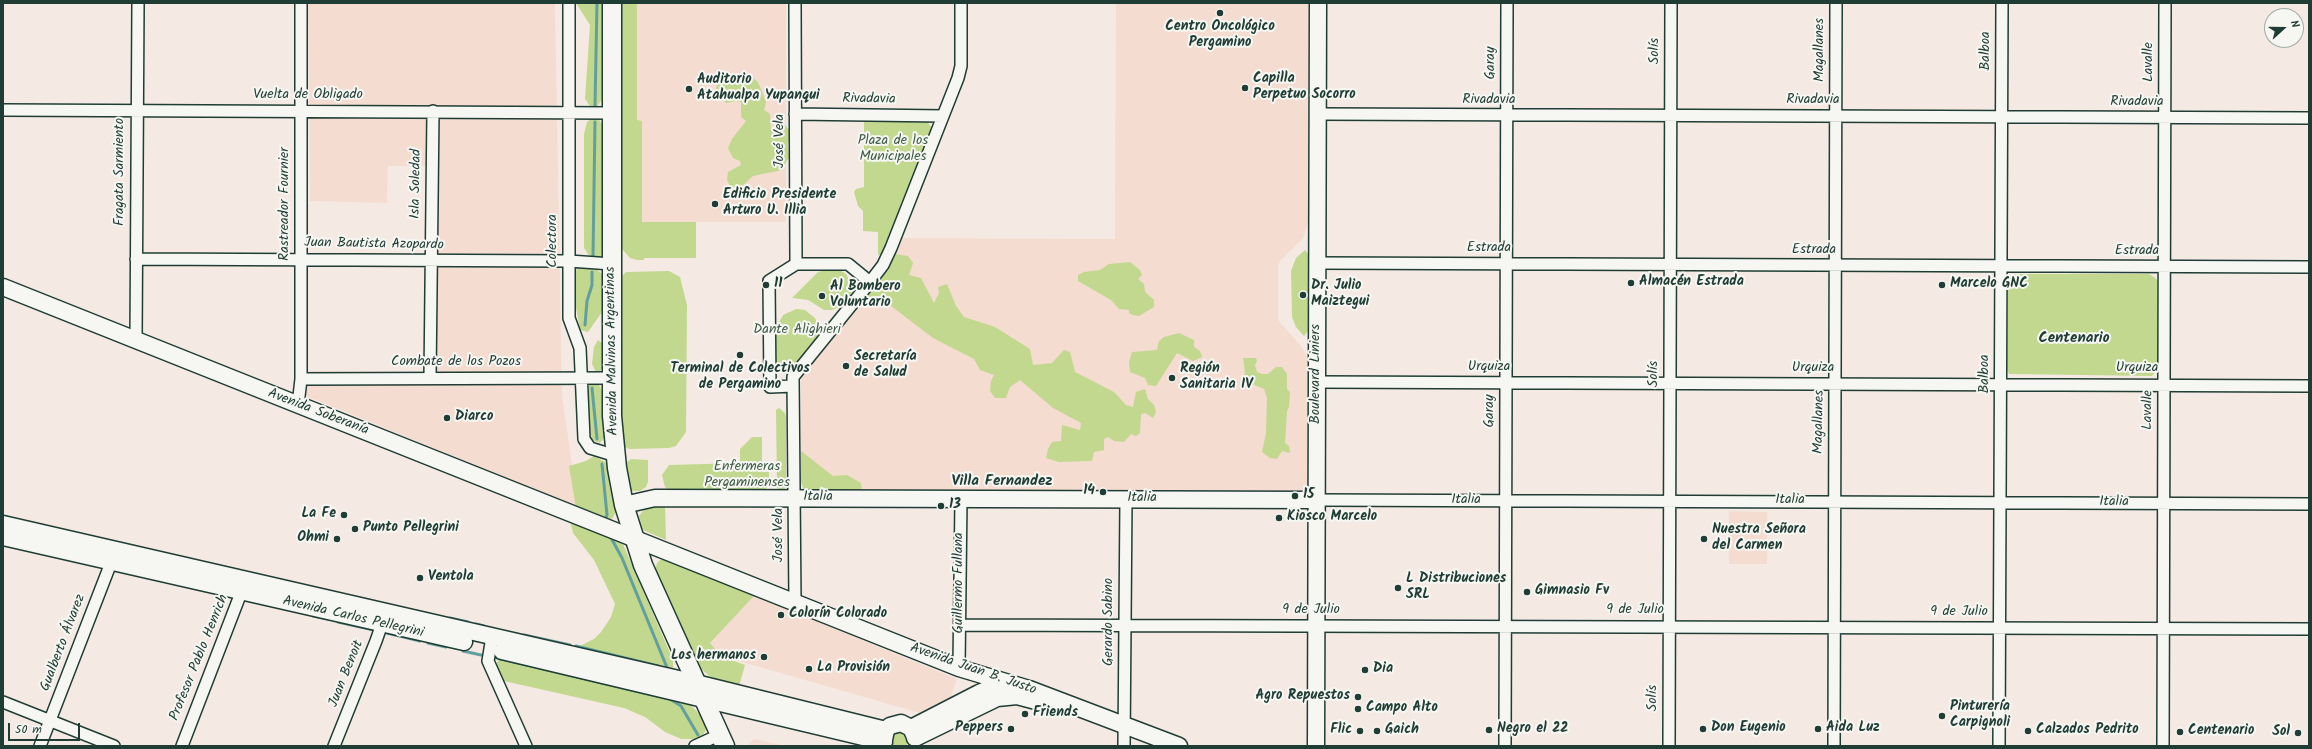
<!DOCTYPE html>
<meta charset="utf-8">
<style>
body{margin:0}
#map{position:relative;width:2312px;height:749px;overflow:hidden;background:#f5eae3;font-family:Kalam,sans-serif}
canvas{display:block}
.frame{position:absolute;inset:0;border:4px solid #1f3d34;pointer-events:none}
.north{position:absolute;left:2264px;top:8px;width:40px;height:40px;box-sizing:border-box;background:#f6f6f2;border:1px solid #a0aca6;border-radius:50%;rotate:69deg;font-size:11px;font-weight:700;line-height:16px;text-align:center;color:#1f3d34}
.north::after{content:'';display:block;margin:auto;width:14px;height:18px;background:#1f3d34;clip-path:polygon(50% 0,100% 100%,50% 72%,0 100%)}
.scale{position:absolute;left:8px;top:723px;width:72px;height:18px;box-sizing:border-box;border:2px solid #1f3d34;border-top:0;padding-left:5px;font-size:12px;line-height:14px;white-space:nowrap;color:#1f3d34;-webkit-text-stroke:3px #f6f6f2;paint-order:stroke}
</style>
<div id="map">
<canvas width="2312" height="749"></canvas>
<div class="frame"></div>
<div class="north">N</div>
<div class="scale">50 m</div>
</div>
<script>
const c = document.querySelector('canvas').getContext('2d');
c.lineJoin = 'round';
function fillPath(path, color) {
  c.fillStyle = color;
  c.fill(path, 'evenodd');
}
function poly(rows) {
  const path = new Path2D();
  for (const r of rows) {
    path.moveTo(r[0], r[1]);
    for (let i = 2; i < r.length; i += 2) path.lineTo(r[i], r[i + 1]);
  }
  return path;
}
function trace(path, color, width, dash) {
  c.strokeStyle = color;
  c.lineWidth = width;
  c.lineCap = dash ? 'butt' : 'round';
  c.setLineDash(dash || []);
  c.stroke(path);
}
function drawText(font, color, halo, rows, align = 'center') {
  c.font = font + ' Kalam,sans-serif';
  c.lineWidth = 4;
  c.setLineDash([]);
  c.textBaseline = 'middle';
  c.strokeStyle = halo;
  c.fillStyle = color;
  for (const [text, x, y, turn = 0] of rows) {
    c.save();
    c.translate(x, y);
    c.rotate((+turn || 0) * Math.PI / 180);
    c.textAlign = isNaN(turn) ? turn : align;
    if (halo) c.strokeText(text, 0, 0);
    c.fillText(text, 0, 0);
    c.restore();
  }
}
const built = poly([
 [308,3,555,3,562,395,578,507,294,391,295,371,426,372,427,166,388,166,387,203,310,201],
 [637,3,786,3,786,222,642,222,642,121,637,121],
 [1116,3,1310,3,1309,221,1303,238,1280,261,1278,266,1278,320,1302,347,1309,361,1308,488,1304,493,804,490,801,482,801,376,900,238,1115,239],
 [1729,511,1767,512,1767,564,1729,564],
 [754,596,957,679,950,699,920,713,721,656,710,643],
 [754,739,785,746,750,746,749,744]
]);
const green = poly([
 [576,3,604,3,603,98,596,108,590,106,585,99,590,25],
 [622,3,637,3,637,120,642,121,642,222,696,222,696,258,644,258,644,260,637,260,630,258,622,249,620,230],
 [735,75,750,76,758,82,766,102,764,110,770,114,771,130,785,125,792,133,788,144,789,157,782,170,753,176,741,187,730,186,727,180,728,172,741,165,740,161,733,158,728,148,732,139,746,121,741,117,741,102,736,101,726,103,716,92,717,81],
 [591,119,599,120,603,126,603,254,597,259,590,257,584,248,584,134,587,122],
 [864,120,926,120,932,128,882,255,878,255,878,232,863,231,863,211,858,206,854,192,856,189,864,187],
 [1305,250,1309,255,1309,330,1304,336,1296,327,1292,317,1291,271,1296,258],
 [895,254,908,256,913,263,909,275,921,278,934,303,939,293,938,287,947,284,956,306,964,317,995,327,1030,349,1033,365,1052,363,1064,350,1070,352,1075,372,1114,392,1126,405,1133,407,1136,392,1145,389,1148,399,1154,405,1156,412,1153,418,1145,413,1141,414,1140,433,1136,436,1131,434,1124,442,1114,441,1108,437,1104,439,1104,450,1094,452,1092,461,1059,462,1046,458,1048,449,1052,442,1061,441,1062,425,1080,430,1081,423,1053,408,1020,380,1010,387,1006,398,995,398,990,391,991,381,994,375,980,370,974,359,933,338,891,306,871,305,865,298,883,269,889,270,888,263,891,255],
 [1130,262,1140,270,1142,275,1138,279,1144,284,1145,292,1154,300,1154,307,1139,316,1133,315,1129,313,1129,310,1119,309,1111,300,1078,281,1078,275,1084,272,1100,270,1109,264],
 [586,267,595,268,603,275,602,312,588,332,580,330,573,290,573,275,578,268],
 [835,267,846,274,852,285,851,297,844,305,832,310,824,310,808,300,792,298,818,272],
 [669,271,680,277,687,305,686,432,676,446,669,448,629,449,623,446,621,426,621,277,626,272],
 [2016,274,2149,274,2154,277,2157,280,2157,370,2152,376,2009,374,2007,369,2008,281],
 [796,309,805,310,815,318,818,326,817,337,789,373,783,374,776,368,776,328,783,315],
 [1179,333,1194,340,1194,347,1200,351,1202,357,1193,361,1177,353,1156,386,1148,385,1145,378,1130,372,1129,362,1132,352,1157,350,1159,341,1164,337],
 [598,340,603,344,602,368,599,373,596,372,592,364,594,347],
 [1243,358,1256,358,1257,361,1255,365,1257,372,1262,374,1268,374,1276,367,1282,367,1287,374,1287,389,1290,392,1289,407,1287,411,1285,443,1289,446,1290,453,1282,451,1277,459,1270,458,1262,452,1266,433,1267,398,1264,389,1243,380,1245,372],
 [594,383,599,385,603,393,605,437,600,443,592,440,589,423,587,389,590,384],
 [779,408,785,413,786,418,786,487,783,491,777,488,776,410],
 [752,437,762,437,762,472,769,472,769,485,765,490,670,491,665,487,662,475,669,465,740,463,740,449],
 [801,451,833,476,847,475,861,483,862,492,804,490,801,482],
 [594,456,607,463,617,510,612,519,606,521,576,508,569,466,586,461],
 [631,459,648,460,648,482,646,487,640,491,632,491,628,488,623,465],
 [665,504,666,540,643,530,639,516,645,508],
 [569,516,622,542,673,660,673,672,576,648,594,639,601,632,611,617,615,604,594,560,573,533],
 [660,560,666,560,754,596,710,643,721,656,745,665,739,686,714,680,699,667,655,570,657,563],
 [499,658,688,702,702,717,706,730,703,735,697,739,681,739,665,732,645,717,624,708,504,681,496,665],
 [901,728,910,740,906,746,894,746,890,741,891,735]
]);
const stream = poly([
 [595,106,597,3],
 [593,257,595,122],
 [585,325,587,301,592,285,592,272],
 [592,388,597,439],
 [602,464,607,515,605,519],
 [609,534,622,558,668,670],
 [313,616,328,619],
 [450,618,468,622],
 [338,622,374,630],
 [476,624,484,626],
 [387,633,420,641],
 [524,635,570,645],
 [428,643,446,647],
 [576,646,658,666],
 [463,651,481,655],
 [493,657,670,699,681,706,698,735]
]);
const street = poly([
 [569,3,569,318,580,348,584,439,590,448,616,456],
 [795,3,796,264],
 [3,110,612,113],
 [795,114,943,116],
 [1318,114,2309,118],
 [136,259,569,261,612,264],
 [1318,263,2309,267],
 [796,264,848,264,870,282],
 [136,340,138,3],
 [430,378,433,111],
 [301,379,612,378],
 [1317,382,2309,386],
 [793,386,770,387,769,281,796,264],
 [298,405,301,379,301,3],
 [1316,500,2309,504],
 [795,602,793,377,870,282,883,265,891,248,958,78,961,66,961,3],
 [960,625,2309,629],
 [492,637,488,661,526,746],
 [959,668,961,498],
 [3,702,114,746],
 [40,746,114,555],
 [182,746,244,585],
 [334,746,376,641,384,618],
 [695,746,719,735],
 [1124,746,1126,499],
 [1505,746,1507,3],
 [1669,746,1671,3],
 [1834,746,1836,3],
 [1999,746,2002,3],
 [2163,746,2165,3]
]);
const secondary = poly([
 [3,287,959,668,1029,689,1179,746],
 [624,505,655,498,1316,500],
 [3,524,696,683,886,730],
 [3,537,464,642],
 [502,651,884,742],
 [911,728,979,693,994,687,1009,684],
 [915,738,997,698,1017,696,1036,701],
 [884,740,886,730,890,726,901,723,911,728,915,737],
 [1316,746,1318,3]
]);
const primary = poly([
 [612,3,612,416,617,468,624,505,643,565,725,746]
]);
const markers = [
 [1220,13,4,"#1f3d34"],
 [1245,88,4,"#1f3d34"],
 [689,89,4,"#1f3d34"],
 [715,204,4,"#1f3d34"],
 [1631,283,4,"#1f3d34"],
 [766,285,4,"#1f3d34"],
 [1942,285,4,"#1f3d34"],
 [1303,295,4,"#1f3d34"],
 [822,296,4,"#1f3d34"],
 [740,355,4,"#1f3d34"],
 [846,366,4,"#1f3d34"],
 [1172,378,4,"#1f3d34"],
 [447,418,4,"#1f3d34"],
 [1103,492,4,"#1f3d34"],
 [1295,496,4,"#1f3d34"],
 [941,506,4,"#1f3d34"],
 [344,515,4,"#1f3d34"],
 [1279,518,4,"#1f3d34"],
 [355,529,4,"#1f3d34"],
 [337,539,4,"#1f3d34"],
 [1704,539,4,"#1f3d34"],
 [420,578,4,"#1f3d34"],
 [1398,588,4,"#1f3d34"],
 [1527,592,4,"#1f3d34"],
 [781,615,4,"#1f3d34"],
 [764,657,4,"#1f3d34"],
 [809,669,4,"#1f3d34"],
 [1365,670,4,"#1f3d34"],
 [1358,697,4,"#1f3d34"],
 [1358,709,4,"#1f3d34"],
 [1025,714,4,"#1f3d34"],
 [1942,716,4,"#1f3d34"],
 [1011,729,4,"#1f3d34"],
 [1703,729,4,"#1f3d34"],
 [1818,729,4,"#1f3d34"],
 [1489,730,4,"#1f3d34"],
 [1360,731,4,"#1f3d34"],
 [1377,731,4,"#1f3d34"],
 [2028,731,4,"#1f3d34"],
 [2180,732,4,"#1f3d34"],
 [2298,733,4,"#1f3d34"]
];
const poiNames = [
 ["Centro Oncológico",1220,28,"center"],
 ["Pergamino",1220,44,"center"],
 ["Capilla",1253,80],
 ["Perpetuo Socorro",1253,96],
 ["Auditorio",697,81],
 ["Atahualpa Yupanqui",697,97],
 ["Edificio Presidente",723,196],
 ["Arturo U. Illia",723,212],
 ["Almacén Estrada",1639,283],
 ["11",774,285],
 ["Marcelo GNC",1950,285],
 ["Dr. Julio",1311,287],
 ["Maiztegui",1311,303],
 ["Al Bombero",830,288],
 ["Voluntario",830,304],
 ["Secretaría",854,358],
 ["de Salud",854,374],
 ["Terminal de Colectivos",740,370,"center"],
 ["de Pergamino",740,386,"center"],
 ["Región",1180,370],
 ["Sanitaria IV",1180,386],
 ["Diarco",455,418],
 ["14",1095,492,"right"],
 ["15",1303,496],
 ["13",949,506],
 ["La Fe",336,515,"right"],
 ["Kiosco Marcelo",1287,518],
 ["Punto Pellegrini",363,529],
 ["Nuestra Señora",1712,531],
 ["del Carmen",1712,547],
 ["Ohmi",329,539,"right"],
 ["Ventola",428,578],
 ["L Distribuciones",1406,580],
 ["SRL",1406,596],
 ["Gimnasio Fv",1535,592],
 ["Colorín Colorado",789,615],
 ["Los hermanos",756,657,"right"],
 ["La Provisión",817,669],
 ["Dia",1373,670],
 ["Agro Repuestos",1350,697,"right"],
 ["Pinturería",1950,708],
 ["Carpignoli",1950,724],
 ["Campo Alto",1366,709],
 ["Friends",1033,714],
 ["Peppers",1003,729,"right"],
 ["Don Eugenio",1711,729],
 ["Aida Luz",1826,729],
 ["Negro el 22",1497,730],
 ["Flic",1352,731,"right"],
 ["Gaich",1385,731],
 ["Calzados Pedrito",2036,731],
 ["Centenario",2188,732],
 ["Sol",2290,733,"right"]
];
const streetNames = [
 ["Magallanes",1821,50,-90],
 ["Solís",1656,51,-90],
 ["Balboa",1987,51,-90],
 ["Lavalle",2150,62,-90],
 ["Garay",1492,63,-90],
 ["Vuelta de Obligado",308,96],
 ["Rivadavia",869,100,1],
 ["Rivadavia",1489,101],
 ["Rivadavia",1813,101],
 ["Rivadavia",2137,103],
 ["José Vela",781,141,-90],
 ["Fragata Sarmiento",121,172,-90],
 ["Isla Soledad",417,184,-89],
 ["Rastreador Fournier",286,204,-90],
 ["Colectora",554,241,-90],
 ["Juan Bautista Azopardo",374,245,1],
 ["Estrada",1489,249],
 ["Estrada",1814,251],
 ["Estrada",2137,252],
 ["Avenida Malvinas Argentinas",613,351,-91],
 ["Combate de los Pozos",456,363],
 ["Urquiza",1489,368],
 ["Urquiza",1813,369],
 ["Urquiza",2137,369],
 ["Boulevard Liniers",1317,374,-90],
 ["Solís",1655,374,-90],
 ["Balboa",1986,374,-90],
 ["Lavalle",2149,410,-89],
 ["Garay",1491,411,-90],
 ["Avenida Soberanía",318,413,21],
 ["Magallanes",1820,422,-89],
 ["Italia",818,498],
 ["Italia",1142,499],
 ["Italia",1466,501],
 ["Italia",1790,501],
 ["Italia",2114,503],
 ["José Vela",780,535,-90],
 ["Guillermo Fullana",960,583,-90],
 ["9 de Julio",1311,611],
 ["9 de Julio",1635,611],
 ["9 de Julio",1959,613],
 ["Avenida Carlos Pellegrini",353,618,13],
 ["Gerardo Sabino",1110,622,-90],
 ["Gualberto Álvarez",64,643,-69],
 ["Profesor Pablo Henrich",200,658,-68],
 ["Avenida Juan B. Justo",973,670,19],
 ["Juan Benoit",347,674,-68],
 ["Solís",1654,698,-90]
];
const parkNames = [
 ["Plaza de los",893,142],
 ["Municipales",893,158],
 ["Dante Alighieri",797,331],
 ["Enfermeras",747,468],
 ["Pergaminenses",747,484]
];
const neighbourhoodNames = [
 ["Centenario",2074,339],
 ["Villa Fernandez",1002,482]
];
fillPath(built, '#f4dcd0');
fillPath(green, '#c1d88e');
trace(stream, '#629f9e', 3);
trace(street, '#1f3d34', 14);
trace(secondary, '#1f3d34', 19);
trace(primary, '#1f3d34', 21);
trace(street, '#f6f6f2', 11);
trace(secondary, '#f6f6f2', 16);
trace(primary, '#f6f6f2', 18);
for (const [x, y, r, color] of markers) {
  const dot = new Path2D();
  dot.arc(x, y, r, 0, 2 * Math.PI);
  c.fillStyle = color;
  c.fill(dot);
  trace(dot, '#f6f6f2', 1.5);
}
drawText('bold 14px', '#1f3d34', '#f6f6f2', poiNames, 'left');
drawText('14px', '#1f3d34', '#f6f6f2', streetNames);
drawText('14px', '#3f5c46', '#f6f6f2', parkNames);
drawText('bold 15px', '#1f3d34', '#f6f6f2', neighbourhoodNames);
</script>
